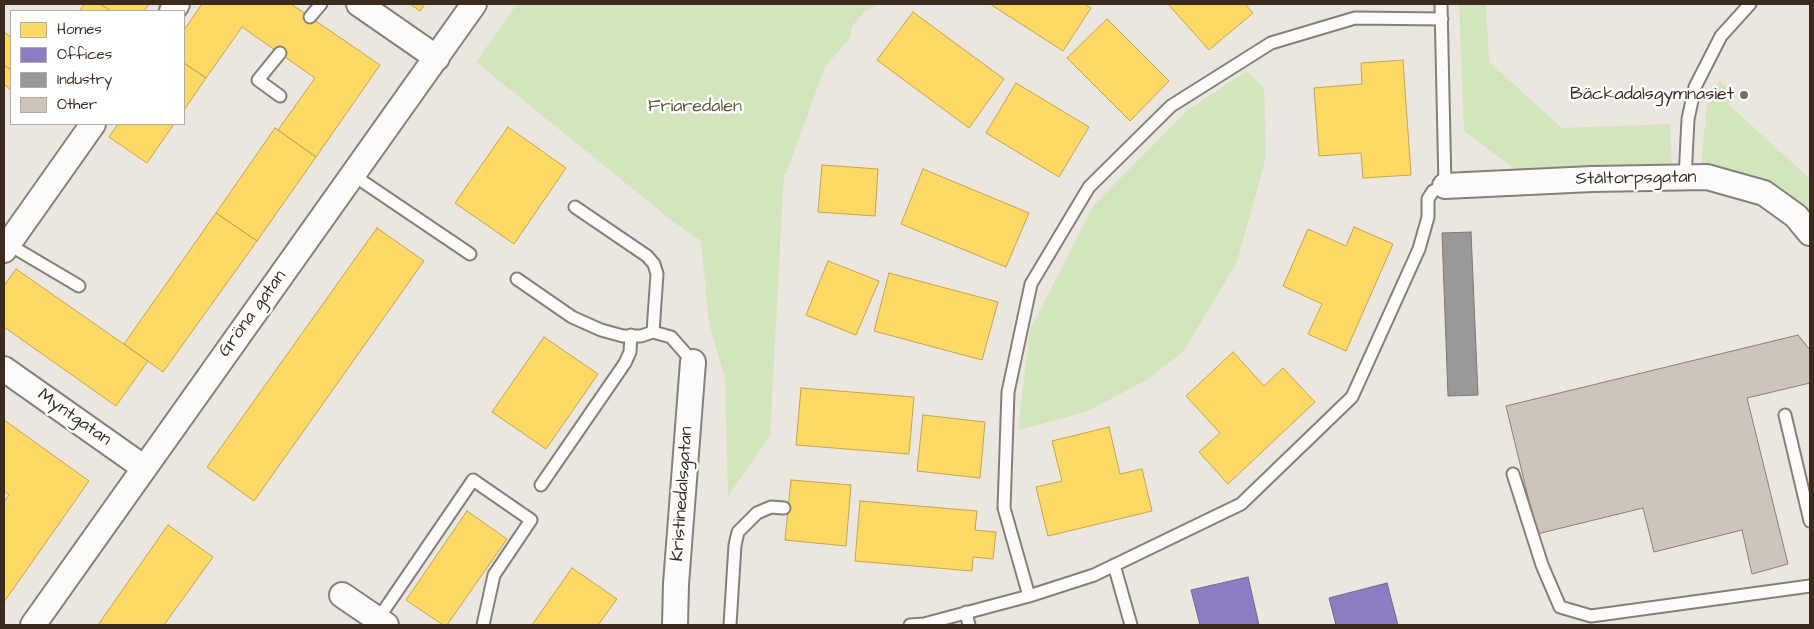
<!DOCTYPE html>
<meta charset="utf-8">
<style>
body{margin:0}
#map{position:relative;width:1814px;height:629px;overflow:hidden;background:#ebe6de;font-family:"Architects Daughter",sans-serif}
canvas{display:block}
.frame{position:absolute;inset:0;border:5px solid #3b2a1e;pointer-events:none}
.legend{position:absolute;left:10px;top:10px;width:175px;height:115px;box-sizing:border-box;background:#fff;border:1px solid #b1aaa5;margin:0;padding:6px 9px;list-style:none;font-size:15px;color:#3b2a1e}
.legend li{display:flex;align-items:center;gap:10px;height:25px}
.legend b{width:25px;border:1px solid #b1aaa5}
</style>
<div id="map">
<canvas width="1814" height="629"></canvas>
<div class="frame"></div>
<ul class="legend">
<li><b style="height:14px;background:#ffd966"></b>Homes</li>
<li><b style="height:14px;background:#8e7cc3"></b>Offices</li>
<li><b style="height:14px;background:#999"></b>Industry</li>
<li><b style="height:14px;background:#cdc5b9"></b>Other</li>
</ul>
</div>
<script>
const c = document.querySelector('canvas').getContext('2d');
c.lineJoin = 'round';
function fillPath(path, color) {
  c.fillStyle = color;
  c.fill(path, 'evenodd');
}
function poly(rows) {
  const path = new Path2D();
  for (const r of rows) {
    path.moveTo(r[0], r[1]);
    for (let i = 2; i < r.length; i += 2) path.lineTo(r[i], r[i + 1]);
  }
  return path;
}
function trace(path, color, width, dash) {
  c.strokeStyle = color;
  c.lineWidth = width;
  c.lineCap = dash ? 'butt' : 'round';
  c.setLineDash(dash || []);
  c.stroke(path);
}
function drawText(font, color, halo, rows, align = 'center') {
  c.font = font + ' "Architects Daughter",sans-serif';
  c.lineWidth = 5;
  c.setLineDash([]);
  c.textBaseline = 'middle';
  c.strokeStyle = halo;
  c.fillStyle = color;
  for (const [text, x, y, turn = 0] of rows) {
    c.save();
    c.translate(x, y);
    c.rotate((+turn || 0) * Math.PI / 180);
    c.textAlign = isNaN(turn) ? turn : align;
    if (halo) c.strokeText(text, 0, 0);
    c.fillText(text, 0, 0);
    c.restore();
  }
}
const green = poly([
 [517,4,877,4,863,13,852,26,850,38,825,67,786,174,784,174,770,436,728,496,725,378,709,323,701,241,675,223,476,62],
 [1459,4,1486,4,1489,62,1562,128,1670,124,1672,167,1516,170,1464,131],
 [1247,71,1264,88,1266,157,1237,262,1183,352,1148,379,1086,412,1018,430,1030,330,1093,206,1188,110],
 [1720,81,1736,95,1728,104,1810,179,1810,215,1775,188,1753,177,1732,171,1701,166,1708,95]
]);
const homes = poly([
 [85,4,100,4,111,11,79,11,85,4],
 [100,4,149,4,144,11,111,11,100,4],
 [202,4,291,4,380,65,316,157,278,130,315,78,242,27,206,78,184,63,184,30,202,4],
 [410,4,425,4,420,11,410,4],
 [990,4,1085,4,1091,8,1063,51,990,4],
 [1168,4,1245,4,1253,13,1209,50,1168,4],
 [913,12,1004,79,969,128,877,60,913,12],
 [1107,19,1169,81,1130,121,1067,58,1107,19],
 [4,32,11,37,11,70,4,65,4,32],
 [1403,60,1411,175,1363,178,1361,153,1319,156,1314,88,1362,84,1361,63,1403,60],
 [184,63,206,78,184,110,184,63],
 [4,65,11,70,11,90,4,84,4,65],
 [1016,83,1089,127,1059,177,986,133,1016,83],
 [118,124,174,124,147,163,109,137,118,124],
 [508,127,566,168,514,244,455,203,508,127],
 [275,128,316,157,257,241,216,213,275,128],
 [822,165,878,169,875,216,818,212,822,165],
 [923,169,1029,213,1006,267,901,224,923,169],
 [216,213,257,241,163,372,124,344,216,213],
 [1354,227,1393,244,1346,351,1308,334,1322,304,1283,286,1308,229,1346,246,1354,227],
 [377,228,424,261,254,501,207,467,377,228],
 [828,261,879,281,856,335,806,315,828,261],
 [16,269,148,361,116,406,4,327,4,286,16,269],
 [889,273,998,302,982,360,874,331,889,273],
 [544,337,598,374,546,449,492,412,544,337],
 [1233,352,1264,386,1283,368,1315,402,1228,484,1199,452,1220,433,1186,396,1233,352],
 [801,388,914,397,909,454,796,445,801,388],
 [923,415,985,422,980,478,917,471,923,415],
 [4,420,89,481,4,602,4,502,9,495,4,491,4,420],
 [1109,427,1120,474,1142,469,1152,511,1048,536,1036,487,1062,481,1052,441,1109,427],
 [791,480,851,485,846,546,785,540,791,480],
 [860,501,977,511,975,530,996,532,993,559,973,557,972,571,855,561,860,501],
 [467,511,507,539,447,625,443,625,406,600,467,511],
 [168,525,213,557,164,625,98,625,168,525],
 [572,568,617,599,598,625,532,625,572,568]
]);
const offices = poly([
 [1248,577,1259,625,1200,625,1191,590,1248,577],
 [1387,583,1398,625,1336,625,1329,598,1387,583]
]);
const industry = poly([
 [1471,232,1478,395,1448,396,1442,233,1471,232]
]);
const building = poly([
 [1798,335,1810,350,1810,383,1747,398,1788,564,1752,574,1742,530,1654,552,1643,508,1537,534,1506,406,1798,335]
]);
const lane = poly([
 [310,17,321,4],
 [280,53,258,80,280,96],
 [353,175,470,254],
 [1685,179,1688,119,1695,87,1721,36,1750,4],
 [575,207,647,256,654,264,657,274,653,332],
 [8,244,79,286],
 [517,279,572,317,601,330,623,336,641,336,653,332,671,337,693,362],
 [1785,415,1810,521],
 [1513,474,1542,565,1560,607,1591,616,1810,586],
 [541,485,625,363,630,352,631,335],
 [1114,565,1131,625],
 [1029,596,1004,508,1008,392,1031,284,1089,187,1171,106,1271,43,1355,18,1442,19],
 [966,612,969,625],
 [378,619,473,480,531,520,494,575,483,625],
 [730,625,735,545,738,532,757,513,771,507,784,508],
 [910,625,924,624,1029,596,1094,575,1241,504,1352,397,1419,249,1428,217,1428,199,1433,191,1445,186,1441,4]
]);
const street = poly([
 [359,4,437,58],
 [172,11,177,4],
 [1445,186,1592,179,1707,177,1764,193,1796,216,1810,233],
 [4,250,93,124],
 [4,369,143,467],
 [342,595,386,625],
 [33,625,474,4],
 [675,625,676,584,693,362]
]);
const markers = [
 [1744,95,5,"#796c61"]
];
const poiNames = [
 ["Bäckadalsgymnasiet",1734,95]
];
const parkNames = [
 ["Friaredalen",695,107]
];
const streetNames = [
 ["Ståltorpsgatan",1636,179,-1],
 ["Gröna gatan",253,314,-54],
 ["Myntgatan",74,418,35],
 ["Kristinedalsgatan",683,494,-86]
];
fillPath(green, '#d2e5bc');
fillPath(homes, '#ffd966');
trace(homes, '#c4a450', 1);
fillPath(offices, '#8e7cc3');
trace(offices, '#756392', 1);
fillPath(industry, '#999');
trace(industry, '#7d7874', 1);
fillPath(building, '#cdc5b9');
trace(building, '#858079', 1);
trace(lane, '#858079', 15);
trace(street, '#858079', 28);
trace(lane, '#fcfbfa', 11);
trace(street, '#fcfbfa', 24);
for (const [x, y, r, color] of markers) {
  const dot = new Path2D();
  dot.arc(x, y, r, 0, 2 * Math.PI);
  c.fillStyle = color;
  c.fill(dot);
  trace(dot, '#fff', 2);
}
drawText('18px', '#3b2a1e', '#fff', poiNames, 'right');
drawText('18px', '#5c593e', '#fff', parkNames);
drawText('18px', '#3b2a1e', '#fff', streetNames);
</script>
